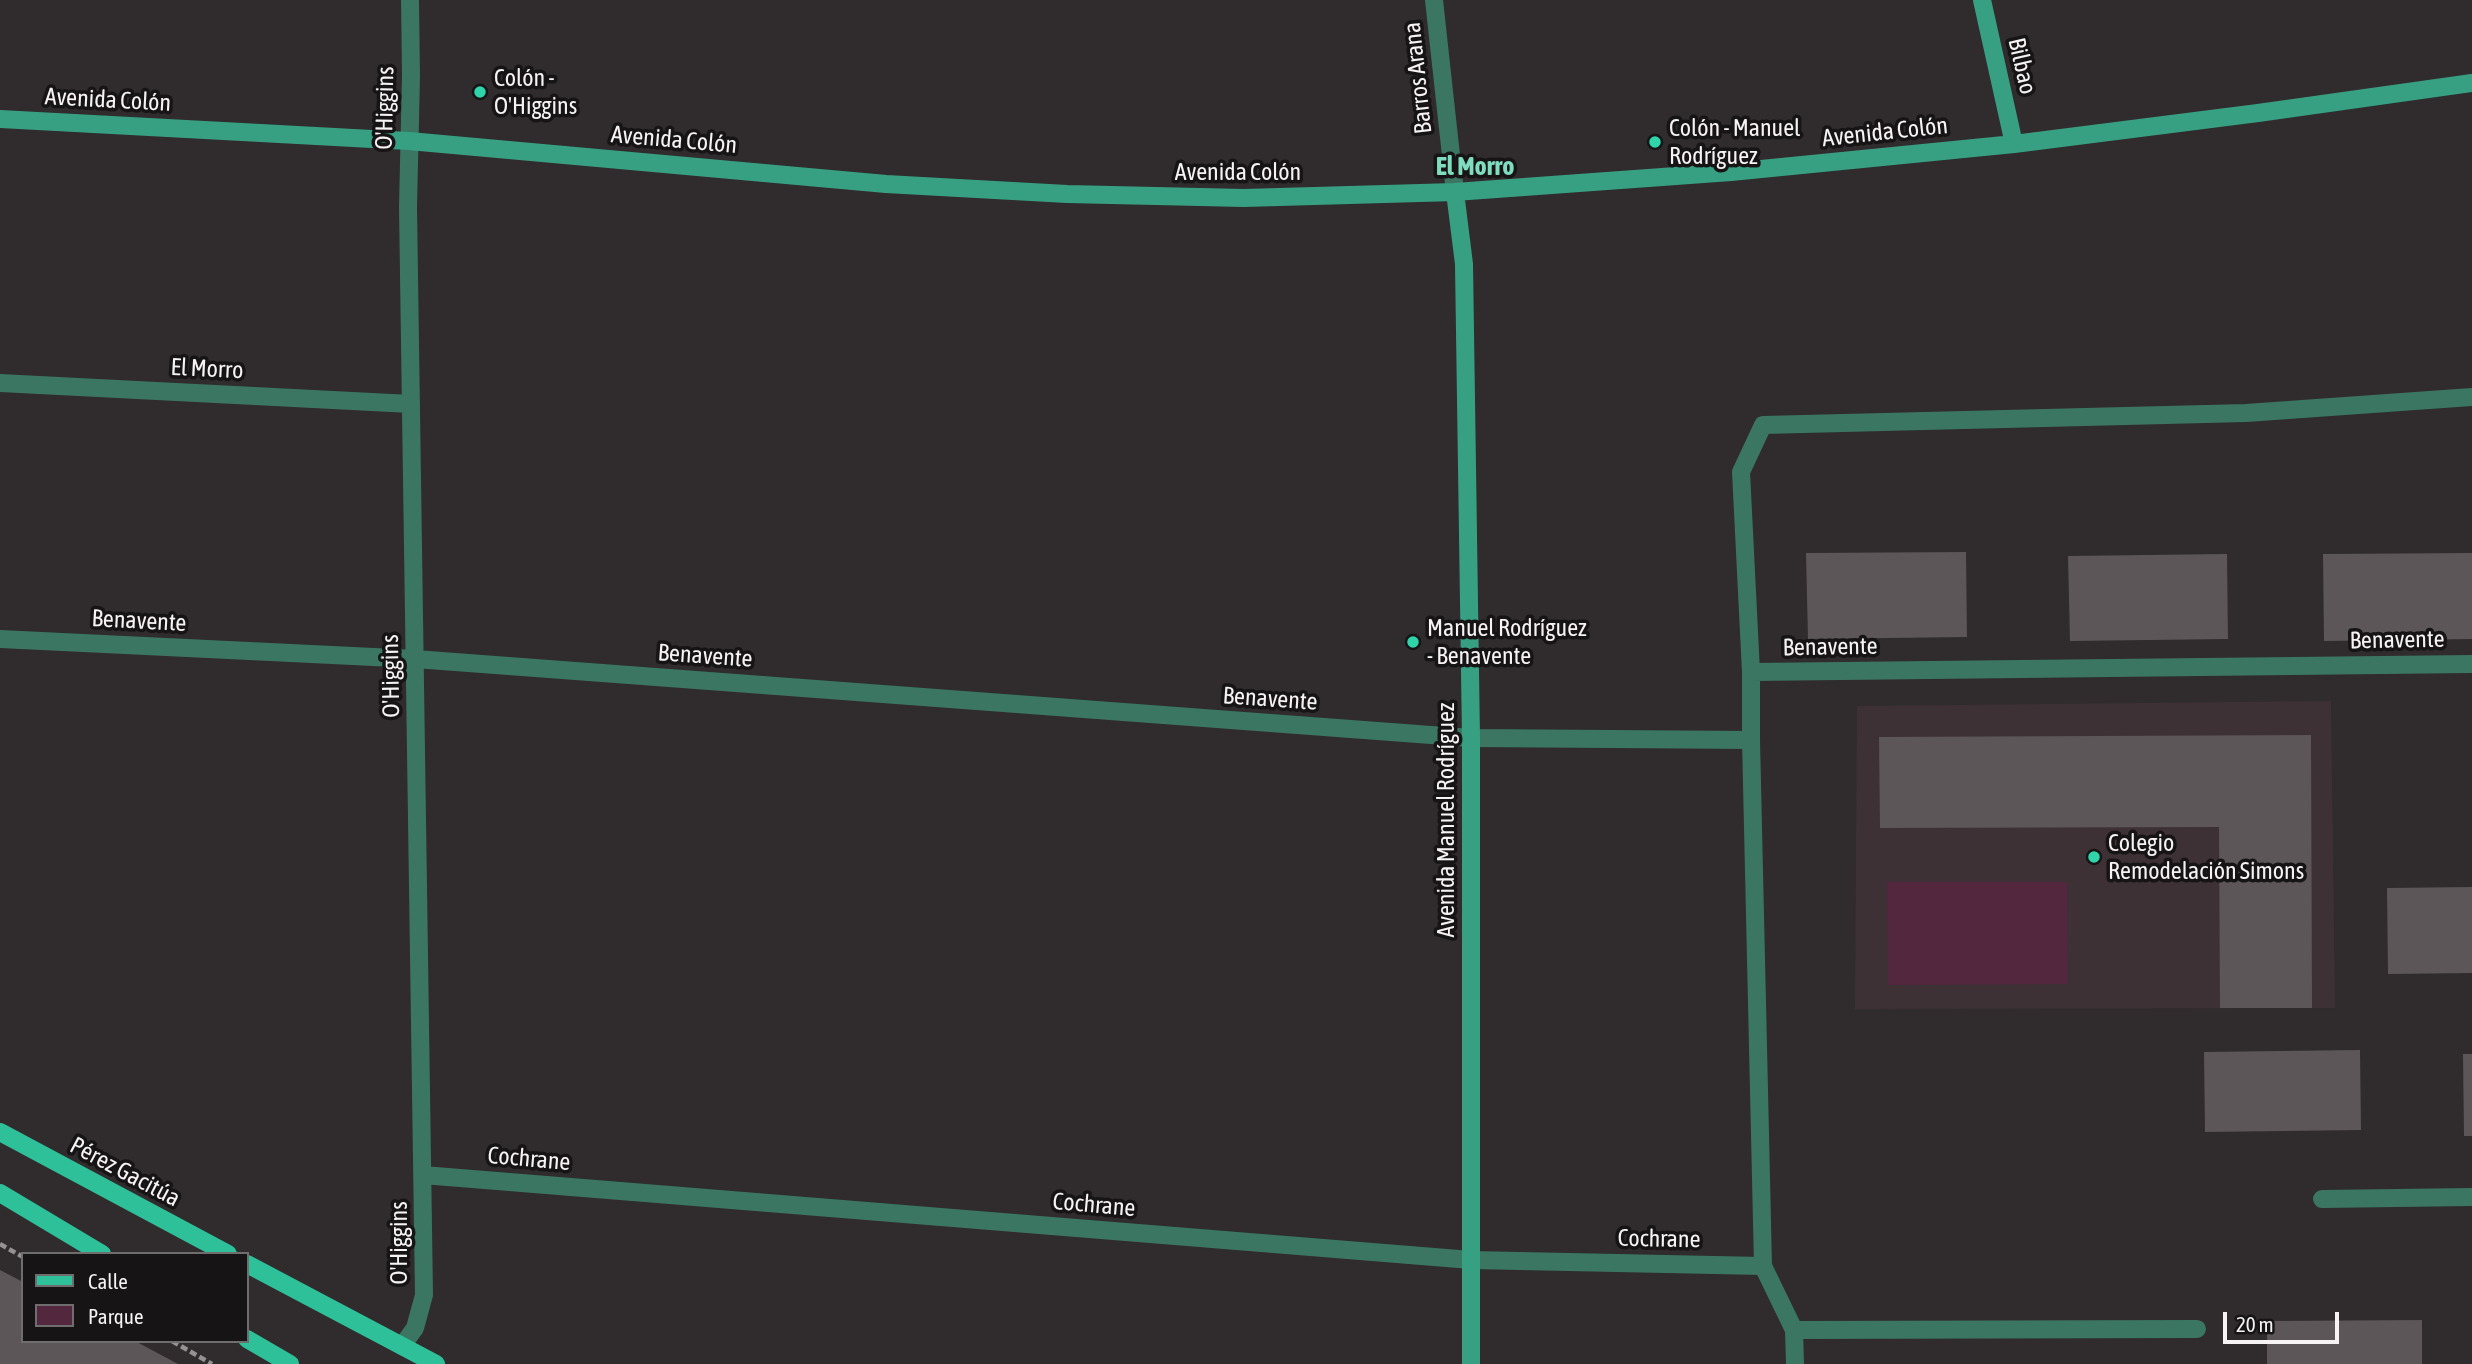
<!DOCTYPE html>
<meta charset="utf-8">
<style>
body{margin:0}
#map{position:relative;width:2472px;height:1364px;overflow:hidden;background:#302b2d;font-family:"Asap Condensed",sans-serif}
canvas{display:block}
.legend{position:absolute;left:21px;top:1252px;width:228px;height:91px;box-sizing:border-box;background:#161415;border:2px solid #706d6f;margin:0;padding:9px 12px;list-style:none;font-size:21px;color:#f7f3f5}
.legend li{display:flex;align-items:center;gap:14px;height:35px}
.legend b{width:35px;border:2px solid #706d6f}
.scale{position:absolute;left:2223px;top:1312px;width:116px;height:32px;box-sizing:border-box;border:4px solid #f7f3f5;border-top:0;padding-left:9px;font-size:21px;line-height:24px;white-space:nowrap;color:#f7f3f5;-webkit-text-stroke:5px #161415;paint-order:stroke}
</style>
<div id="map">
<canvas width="2472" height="1364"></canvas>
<ul class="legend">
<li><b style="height:9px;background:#2ec099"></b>Calle</li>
<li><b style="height:19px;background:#53273d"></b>Parque</li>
</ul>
<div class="scale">20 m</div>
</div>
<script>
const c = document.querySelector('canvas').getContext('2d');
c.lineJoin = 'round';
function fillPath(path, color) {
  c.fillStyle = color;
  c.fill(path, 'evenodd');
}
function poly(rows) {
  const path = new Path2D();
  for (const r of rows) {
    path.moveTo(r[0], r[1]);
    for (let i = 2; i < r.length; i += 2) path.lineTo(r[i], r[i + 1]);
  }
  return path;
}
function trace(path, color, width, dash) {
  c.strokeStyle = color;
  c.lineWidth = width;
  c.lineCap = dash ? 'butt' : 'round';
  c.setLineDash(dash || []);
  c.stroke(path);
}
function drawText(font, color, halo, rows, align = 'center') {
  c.font = font + ' "Asap Condensed",sans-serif';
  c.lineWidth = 7;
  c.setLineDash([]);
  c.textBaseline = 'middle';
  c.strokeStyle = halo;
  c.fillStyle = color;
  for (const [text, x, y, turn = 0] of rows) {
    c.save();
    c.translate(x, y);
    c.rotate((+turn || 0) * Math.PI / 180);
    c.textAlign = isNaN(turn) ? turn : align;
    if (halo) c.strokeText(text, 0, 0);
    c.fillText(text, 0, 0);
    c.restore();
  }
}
const built = poly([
 [2331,701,2335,1008,1855,1009,1857,706]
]);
const green = poly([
 [1887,882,2067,882,2068,984,1888,985]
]);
const building = poly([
 [1966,552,1967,637,1808,639,1806,553],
 [2472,553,2472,639,2324,641,2323,554],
 [2227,554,2228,639,2070,641,2068,556],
 [2311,735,2312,1008,2220,1008,2219,827,1880,828,1879,737],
 [2472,887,2472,973,2388,974,2387,888],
 [2360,1050,2361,1130,2205,1132,2204,1052],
 [2463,1054,2472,1054,2472,1136,2464,1136],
 [0,1270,23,1282,23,1341,135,1341,178,1364,0,1364],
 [2422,1320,2422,1364,2267,1364,2267,1321]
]);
const path = poly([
 [0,1244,23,1257],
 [172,1341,212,1364]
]);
const lane = poly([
 [1751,672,1741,472,1763,425,2246,413,2472,397],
 [1751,740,1763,1266,1794,1330,1795,1364],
 [2322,1199,2472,1197],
 [1794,1330,2197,1329]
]);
const street = poly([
 [1434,0,1455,192],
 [0,383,411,404],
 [0,639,415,659,1471,738,1751,740,1751,672,2472,664],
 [423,1175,1471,1260,1763,1266],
 [402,1346,415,1328,424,1295,408,207,411,76,410,0]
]);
const secondary = poly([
 [1982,0,2014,144],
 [0,119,409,141,886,184,1067,194,1244,198,1455,192,1731,172,2014,144,2258,113,2472,83],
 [1455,192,1464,264,1471,738,1471,1364]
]);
const primary = poly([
 [0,1132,228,1254],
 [0,1193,102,1254],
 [247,1264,436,1364],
 [247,1339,290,1364]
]);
const markers = [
 [480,92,7,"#2fd4aa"],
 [1655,142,7,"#2fd4aa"],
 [1413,642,7,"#2fd4aa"],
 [2094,857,7,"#2fd4aa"]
];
const streetNames = [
 ["Bilbao",2022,66,77],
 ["Barros Arana",1418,78,-96],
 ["Avenida Colón",108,100,3],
 ["O'Higgins",385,108,-89],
 ["Avenida Colón",1885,132,-6],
 ["Avenida Colón",674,140,5],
 ["Avenida Colón",1238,172],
 ["El Morro",207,369,3],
 ["Benavente",139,621,3],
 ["Benavente",2397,640,-1],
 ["Benavente",1830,647,-1],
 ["Benavente",705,656,4],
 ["O'Higgins",391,676,-91],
 ["Benavente",1270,699,4],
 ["Avenida Manuel Rodríguez",1446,820,-90],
 ["Cochrane",529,1159,5],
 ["Pérez Gacitúa",125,1172,28],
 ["Cochrane",1094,1205,5],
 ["Cochrane",1659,1239,1],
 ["O'Higgins",399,1243,-90]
];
const poiNames = [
 ["Colón -",494,78],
 ["O'Higgins",494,106],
 ["Colón - Manuel",1669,128],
 ["Rodríguez",1669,156],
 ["Manuel Rodríguez",1427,628],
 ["- Benavente",1427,656],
 ["Colegio",2108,843],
 ["Remodelación Simons",2108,871]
];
const neighbourhoodNames = [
 ["El Morro",1475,167]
];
fillPath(built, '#3d3136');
fillPath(green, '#53273d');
fillPath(building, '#5c5658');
trace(path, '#969193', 4.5, [7, 3.5]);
trace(lane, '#3b7663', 18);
trace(street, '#3b7663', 18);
trace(secondary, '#38a082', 18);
trace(primary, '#2ec099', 18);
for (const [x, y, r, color] of markers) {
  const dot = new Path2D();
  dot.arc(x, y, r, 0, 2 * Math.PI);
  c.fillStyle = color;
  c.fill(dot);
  trace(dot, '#161415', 2.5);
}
drawText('24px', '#f7f3f5', '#161415', streetNames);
drawText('24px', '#f7f3f5', '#161415', poiNames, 'left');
drawText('bold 26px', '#7fdcbe', '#161415', neighbourhoodNames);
</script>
